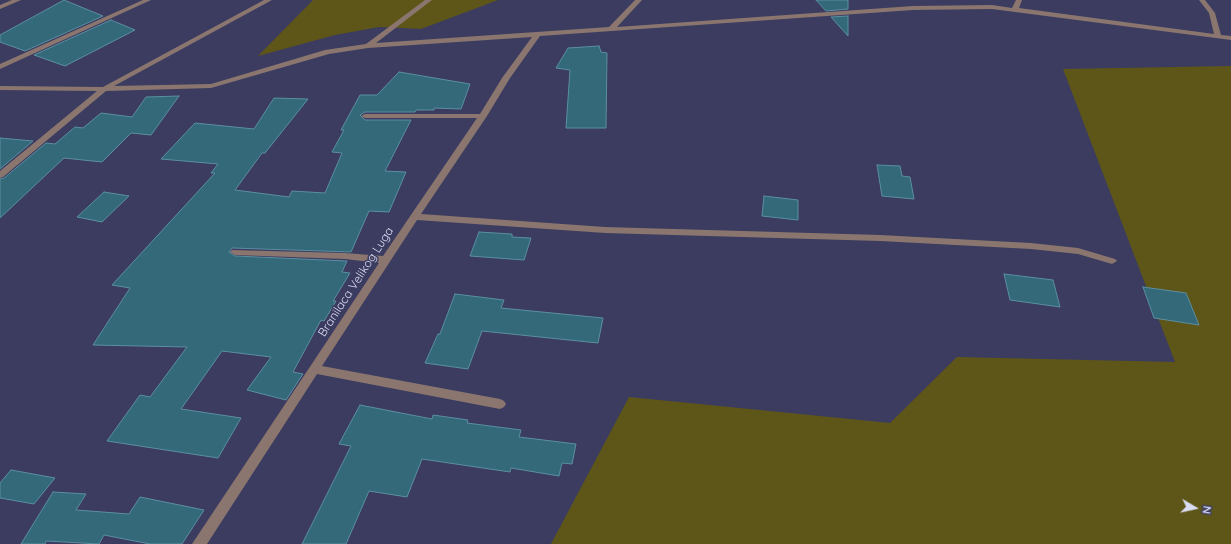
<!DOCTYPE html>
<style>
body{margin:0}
#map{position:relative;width:1231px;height:544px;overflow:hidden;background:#3b3c60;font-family:Quicksand,sans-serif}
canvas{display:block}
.north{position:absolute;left:1175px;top:488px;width:40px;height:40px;-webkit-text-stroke:3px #3b3c60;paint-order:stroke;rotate:99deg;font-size:11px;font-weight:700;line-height:16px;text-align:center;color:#dadcf3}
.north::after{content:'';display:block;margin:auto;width:14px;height:18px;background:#dadcf3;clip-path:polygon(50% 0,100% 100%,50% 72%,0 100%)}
</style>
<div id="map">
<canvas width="1231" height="544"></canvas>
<div class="north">N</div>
</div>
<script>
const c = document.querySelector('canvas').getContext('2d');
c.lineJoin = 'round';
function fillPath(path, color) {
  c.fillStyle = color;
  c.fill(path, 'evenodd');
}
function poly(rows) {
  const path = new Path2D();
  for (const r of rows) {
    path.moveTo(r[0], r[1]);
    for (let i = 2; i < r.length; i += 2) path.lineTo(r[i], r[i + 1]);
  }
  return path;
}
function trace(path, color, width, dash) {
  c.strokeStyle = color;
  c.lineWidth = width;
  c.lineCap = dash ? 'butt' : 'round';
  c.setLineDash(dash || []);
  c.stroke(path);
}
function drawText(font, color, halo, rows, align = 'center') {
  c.font = font + ' Quicksand,sans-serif';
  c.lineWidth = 3;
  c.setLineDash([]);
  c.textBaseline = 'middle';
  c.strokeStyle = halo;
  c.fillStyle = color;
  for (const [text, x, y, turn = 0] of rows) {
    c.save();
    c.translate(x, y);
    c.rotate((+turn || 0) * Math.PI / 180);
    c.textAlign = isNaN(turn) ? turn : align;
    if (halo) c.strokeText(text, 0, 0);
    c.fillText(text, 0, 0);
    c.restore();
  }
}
const green = poly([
 [313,0,498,0,421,29,379,27,335,35,258,56],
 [1231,66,1231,544,551,544,629,397,890,423,957,357,1175,362,1063,69]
]);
const building = poly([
 [64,0,103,16,25,51,0,42,0,35,64,0],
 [816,0,848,0,848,9,826,11,816,0],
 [848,16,848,36,831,17,848,16],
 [111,20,135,30,65,66,34,55,111,20],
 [599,46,601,52,607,53,606,128,566,128,570,70,556,68,568,48,599,46],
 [399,72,470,84,461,109,434,108,434,110,416,110,415,112,365,112,360,115,365,120,411,120,385,171,406,172,389,212,369,211,351,252,232,248,229,252,235,256,347,261,342,272,350,273,333,301,336,301,324,321,321,320,293,372,303,374,286,400,247,390,271,357,222,351,181,409,241,418,218,458,107,441,140,395,150,397,187,347,93,345,130,288,112,285,215,173,211,173,218,164,161,159,195,123,254,129,274,98,308,99,265,153,262,153,235,190,289,197,292,191,325,193,342,153,332,152,344,130,341,130,360,95,377,95,399,72],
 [179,96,151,135,131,133,102,162,64,158,0,218,0,179,4,178,46,143,55,144,75,127,83,128,101,113,132,117,146,97,179,96],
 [0,138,33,141,0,169,0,138],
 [877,165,900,166,902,176,910,177,914,199,882,196,877,165],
 [104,192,129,196,102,222,77,217,104,192],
 [764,196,798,200,798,220,762,216,764,196],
 [479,232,512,234,512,237,531,238,524,260,470,256,479,232],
 [1004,274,1053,280,1060,307,1010,300,1004,274],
 [1143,287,1186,293,1199,325,1154,318,1143,287],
 [455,294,504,300,501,308,603,318,598,343,482,331,468,369,425,363,438,334,440,334,455,294],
 [360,405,432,419,433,415,468,420,467,423,521,430,519,437,576,444,572,464,562,463,559,476,511,468,510,472,422,459,407,497,369,491,346,544,302,544,351,446,339,444,360,405],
 [11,470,55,478,34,504,0,498,0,483,11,470],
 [53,492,86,494,76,510,129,514,140,497,204,510,182,544,150,544,104,535,99,544,46,541,45,544,21,544,53,492]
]);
const minor = poly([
 [12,0,21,0,0,9,0,5,12,0],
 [143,0,151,0,0,69,0,64,143,0],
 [264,0,272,0,114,86,211,84,325,50,366,44,425,0,432,0,376,43,609,27,635,0,642,0,617,27,913,6,992,5,1012,8,1016,0,1022,0,1019,8,1214,34,1209,13,1199,0,1205,0,1215,13,1221,35,1231,36,1231,40,992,9,913,10,540,36,510,78,487,116,421,214,605,227,880,235,1031,243,1078,248,1115,259,1117,261,1112,264,1078,254,1031,249,880,241,605,233,417,220,322,366,500,399,504,401,506,404,504,407,500,409,317,374,207,544,192,544,379,263,345,259,235,255,230,252,232,250,345,253,383,256,477,118,365,118,361,116,365,114,480,114,502,78,532,37,368,48,329,54,211,88,106,91,3,177,0,178,0,171,97,91,0,90,0,86,103,87,264,0]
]);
const streetNames = [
 ["Branilaca Velikog Luga",356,282,-57]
];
fillPath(green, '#5e5618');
fillPath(building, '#34697a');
trace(building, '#5b8fa2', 1);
fillPath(minor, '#8b766f');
drawText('12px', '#dadcf3', '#3b3c60', streetNames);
</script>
